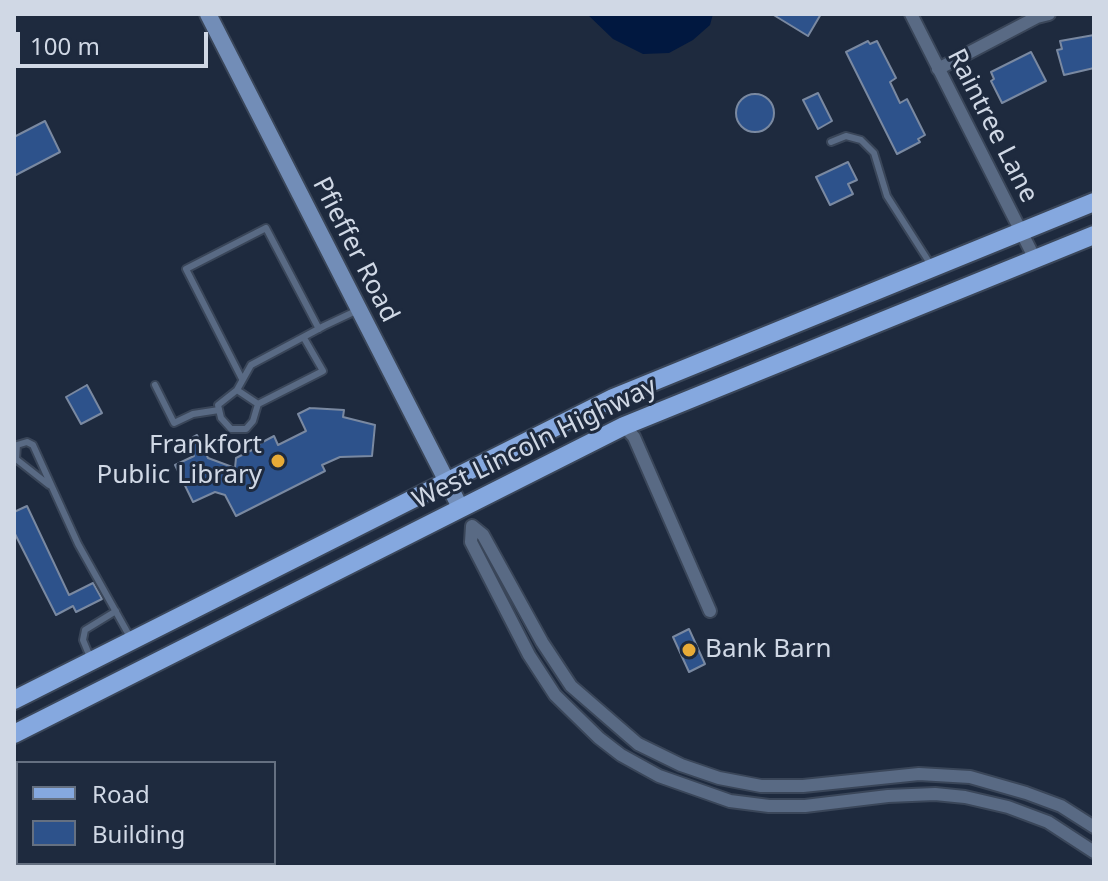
<!DOCTYPE html>
<style>
body{margin:0}
#map{position:relative;width:1108px;height:881px;overflow:hidden;background:#1e2a3e;font-family:"Noto Sans",sans-serif}
canvas{display:block}
.frame{position:absolute;inset:0;border:16px solid #d0d8e5;pointer-events:none}
.legend{position:absolute;left:16px;top:761px;width:260px;height:104px;box-sizing:border-box;background:#1e2a3e;border:2px solid #657081;margin:0;padding:10px 14px;list-style:none;font-size:24px;color:#d0d8e5}
.legend li{display:flex;align-items:center;gap:16px;height:40px}
.legend b{width:40px;border:2px solid #657081}
.scale{position:absolute;left:16px;top:32px;width:192px;height:36px;box-sizing:border-box;border:4px solid #d0d8e5;border-top:0;padding-left:10px;font-size:24px;line-height:28px;white-space:nowrap;color:#d0d8e5;-webkit-text-stroke:6px #1e2a3e;paint-order:stroke}
</style>
<div id="map">
<canvas width="1108" height="881"></canvas>
<div class="frame"></div>
<ul class="legend">
<li><b style="height:10px;background:#85a8df"></b>Road</li>
<li><b style="height:22px;background:#2d528b"></b>Building</li>
</ul>
<div class="scale">100 m</div>
</div>
<script>
const c = document.querySelector('canvas').getContext('2d');
c.lineJoin = 'round';
function fillPath(path, color) {
  c.fillStyle = color;
  c.fill(path, 'evenodd');
}
function poly(rows) {
  const path = new Path2D();
  for (const r of rows) {
    if (r.length === 3) {
      path.moveTo(r[0] + r[2], r[1]);
      path.arc(r[0], r[1], r[2], 0, 2 * Math.PI);
      continue;
    }
    path.moveTo(r[0], r[1]);
    for (let i = 2; i < r.length; i += 2) path.lineTo(r[i], r[i + 1]);
  }
  return path;
}
function trace(path, color, width, dash) {
  c.strokeStyle = color;
  c.lineWidth = width;
  c.lineCap = dash ? 'butt' : 'round';
  c.setLineDash(dash || []);
  c.stroke(path);
}
function drawText(font, color, halo, rows, align = 'center') {
  c.font = font + ' "Noto Sans",sans-serif';
  c.lineWidth = 6;
  c.setLineDash([]);
  c.textBaseline = 'middle';
  c.strokeStyle = halo;
  c.fillStyle = color;
  for (const [text, x, y, turn = 0] of rows) {
    c.save();
    c.translate(x, y);
    c.rotate((+turn || 0) * Math.PI / 180);
    c.textAlign = isNaN(turn) ? turn : align;
    if (halo) c.strokeText(text, 0, 0);
    c.fillText(text, 0, 0);
    c.restore();
  }
}
const water = poly([
 [587,14,713,14,710,25,693,40,669,53,643,54,613,39]
]);
const building = poly([
 [772,14,821,14,808,36,772,14],
 [1094,35,1094,68,1064,75,1057,50,1062,49,1060,41,1094,35],
 [868,41,870,44,877,41,896,78,890,82,900,103,907,99,925,135,918,139,920,142,897,154,846,52,868,41],
 [1031,52,1046,81,1002,103,991,81,994,79,991,72,1031,52],
 [818,93,832,121,818,129,803,100,818,93],
 [755,113,19],
 [45,121,60,152,14,176,14,137,45,121],
 [848,162,857,180,848,184,853,194,830,205,816,177,848,162],
 [87,385,102,413,81,424,66,397,87,385],
 [310,408,344,410,343,417,375,425,372,456,340,457,322,465,325,471,236,516,225,495,215,492,193,502,175,465,194,456,186,441,197,435,208,458,235,468,236,458,258,447,257,445,274,436,278,445,306,431,298,414,310,408],
 [27,506,69,595,93,583,102,599,76,612,73,606,56,615,14,532,14,512,27,506],
 [689,629,705,664,689,672,673,637,689,629]
]);
const lane = poly([
 [831,142,846,136,861,140,874,153,887,196,931,265],
 [304,338,323,371,258,404,253,421,246,429,231,429,221,418,218,405,237,390,251,365,324,326,358,310],
 [242,379,186,269,266,228,319,329],
 [155,385,174,423,193,414,219,410],
 [237,390,258,404],
 [49,485,16,459,17,445,27,442,33,445,78,544,130,637],
 [90,657,83,640,85,630,116,611]
]);
const street = poly([
 [911,14,1035,259],
 [938,69,1037,17,1049,14],
 [624,426,634,437,710,611],
 [1094,827,1061,806,1026,793,970,777,919,774,803,786,761,786,719,778,681,765,638,744,571,686,542,642,483,535,472,526,471,542,529,655,555,695,599,738,621,755,659,776,730,801,769,806,805,806,888,796,935,794,965,797,1008,807,1048,822,1094,852]
]);
const secondary = poly([
 [208,14,460,507]
]);
const primary = poly([
 [14,700,613,398,1094,202],
 [14,734,624,426,1094,235]
]);
const markers = [
 [278,461,8,"#e8ab37"],
 [689,650,8,"#e8ab37"]
];
const streetNames = [
 ["Raintree Lane",992,126,63],
 ["Pfieffer Road",355,250,63],
 ["West Lincoln Highway",535,444,-26]
];
const poiNames = [
 ["Frankfort",262,446],
 ["Public Library",262,476],
 ["Bank Barn",705,650,"left"]
];
fillPath(water, '#011840');
fillPath(building, '#2d528b');
trace(building, '#7a89a1', 2);
trace(lane, '#3a4659', 10);
trace(street, '#3a4659', 16);
trace(secondary, '#3a4659', 20);
trace(primary, '#3a4659', 22);
trace(lane, '#596a84', 6);
trace(street, '#596a84', 12);
trace(secondary, '#728db7', 16);
trace(primary, '#85a8df', 18);
for (const [x, y, r, color] of markers) {
  const dot = new Path2D();
  dot.arc(x, y, r, 0, 2 * Math.PI);
  c.fillStyle = color;
  c.fill(dot);
  trace(dot, '#1e2a3e', 3);
}
drawText('26px', '#d0d8e5', '#1e2a3e', streetNames);
drawText('26px', '#d0d8e5', '#1e2a3e', poiNames, 'right');
</script>
